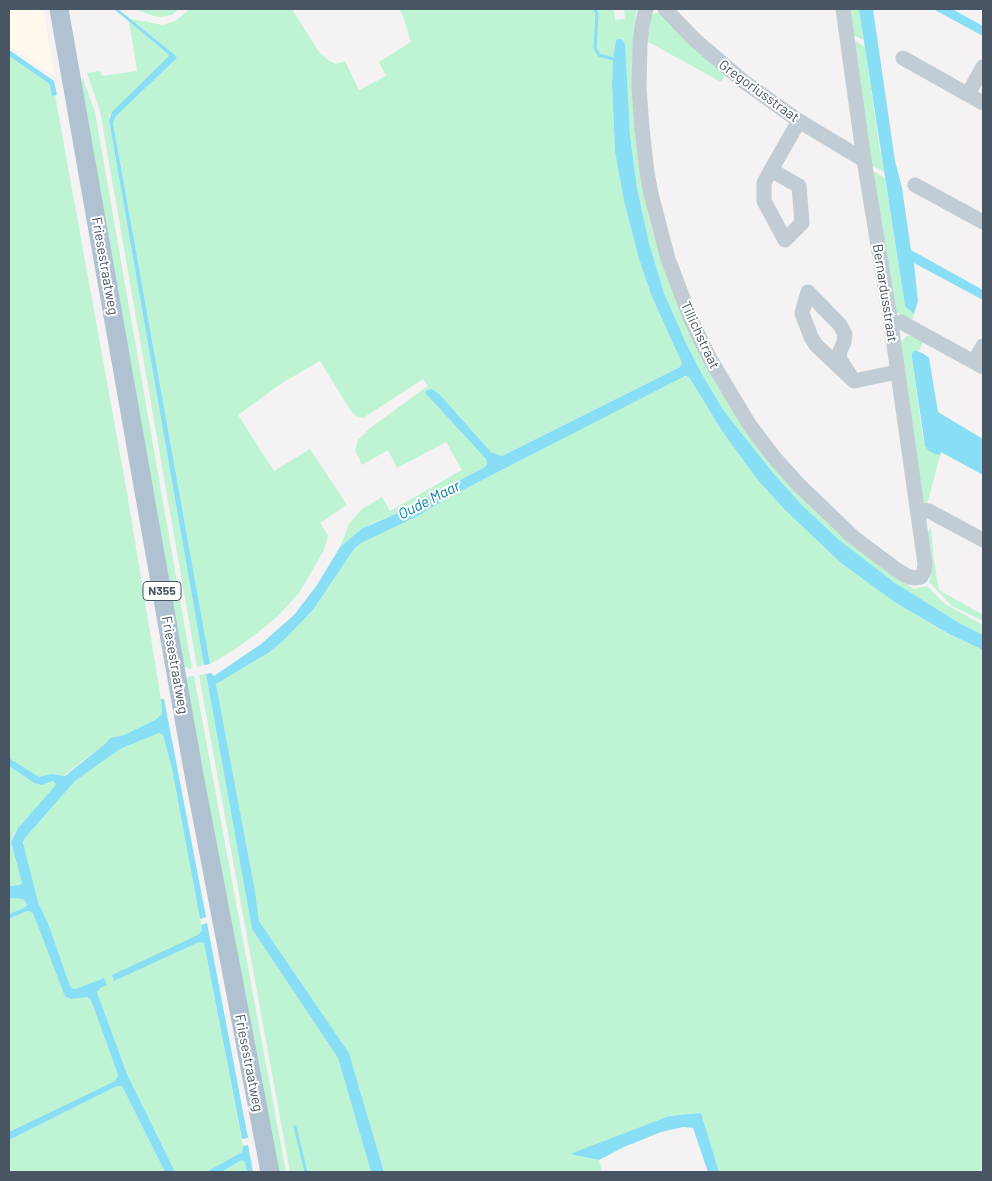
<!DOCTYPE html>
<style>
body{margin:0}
#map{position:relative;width:992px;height:1181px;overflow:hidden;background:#f4f2f2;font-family:Barlow,sans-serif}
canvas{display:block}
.frame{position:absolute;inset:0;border:10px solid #485562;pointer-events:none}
</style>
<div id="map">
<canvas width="992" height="1181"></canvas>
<div class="frame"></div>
</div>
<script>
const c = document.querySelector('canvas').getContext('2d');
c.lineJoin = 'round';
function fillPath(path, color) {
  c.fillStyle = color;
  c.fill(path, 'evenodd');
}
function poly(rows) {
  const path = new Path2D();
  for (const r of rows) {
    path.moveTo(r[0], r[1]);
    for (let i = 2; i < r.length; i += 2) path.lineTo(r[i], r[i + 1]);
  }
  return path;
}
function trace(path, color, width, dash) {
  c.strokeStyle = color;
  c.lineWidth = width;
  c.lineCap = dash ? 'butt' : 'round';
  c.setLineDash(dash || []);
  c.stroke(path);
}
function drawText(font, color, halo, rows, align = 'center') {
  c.font = font + ' Barlow,sans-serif';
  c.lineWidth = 4;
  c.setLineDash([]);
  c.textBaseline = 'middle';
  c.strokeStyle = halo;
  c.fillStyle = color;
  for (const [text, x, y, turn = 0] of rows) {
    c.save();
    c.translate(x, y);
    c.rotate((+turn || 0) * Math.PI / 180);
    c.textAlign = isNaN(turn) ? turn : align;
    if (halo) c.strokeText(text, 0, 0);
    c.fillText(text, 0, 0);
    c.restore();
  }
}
const commercial = poly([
 [9,9,43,9,55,77,9,46]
]);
const green = poly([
 [135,9,179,9,172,15,159,17,150,15],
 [190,9,292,9,319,52,328,60,336,64,345,61,359,90,386,76,379,62,411,42,402,13,398,9,614,9,615,20,625,19,624,9,637,9,634,25,632,62,636,145,641,178,651,226,663,265,690,334,733,409,896,577,914,589,927,586,945,604,983,625,983,635,959,623,917,598,873,568,839,540,801,504,773,473,724,411,703,376,686,343,664,293,649,243,637,188,630,136,626,93,616,40,613,59,612,84,615,152,624,201,639,259,652,297,682,363,680,367,502,456,491,452,460,417,432,389,428,396,486,459,487,464,485,467,398,513,370,524,340,547,349,524,362,509,382,497,390,511,462,470,446,442,397,468,388,450,362,465,355,450,358,440,370,428,428,386,423,379,363,418,357,417,351,411,320,361,282,383,238,415,274,471,310,449,347,505,320,523,328,535,324,550,299,593,278,616,256,634,231,652,210,664,113,123,116,116,177,58,175,55,131,19,163,25,175,21],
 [846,9,859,9,864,40,850,34],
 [656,13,662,14,726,74,721,82,643,39,648,16],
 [129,21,168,54,169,57,109,116,109,120,204,665,197,667,100,111,87,73,100,71,102,76,137,71],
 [850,38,865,47,880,151,885,172,870,165],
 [9,56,47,82,50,85,52,95,55,95,126,487,161,699,162,714,155,720,124,735,109,739,105,744,63,776,56,774,39,777,9,758],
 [83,78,95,112,192,668,189,669,184,666,81,82],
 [870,169,885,178,905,306,914,314,912,320,895,312],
 [906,336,913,336,923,342,919,351,915,350,912,358,922,433,925,446,935,454,940,455,927,505,922,501,901,342],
 [682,377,689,377,722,431,757,479,785,510,841,563,896,603,948,634,983,650,983,1172,719,1172,701,1113,669,1116,571,1154,599,1160,602,1172,384,1172,349,1053,259,921,255,891,216,684,268,653,283,641,313,610,354,549,361,543,418,516,451,496],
 [931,527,934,561,939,590,983,615,983,621,952,606,929,582,931,574,926,535],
 [206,674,252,929,338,1058,371,1172,290,1172,199,675],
 [189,676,194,676,286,1172,275,1172,185,680],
 [159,733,163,735,172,769,202,930,198,935,199,942,204,943,243,1146,242,1152,206,1172,175,1172,127,1074,97,992,104,978,78,988,74,989,70,986,48,923,38,902,23,848,25,838,75,781,120,749],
 [9,766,34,783,46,784,53,781,56,784,56,786,14,833,11,842,22,883,20,885,9,886],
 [9,898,23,899,27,904,26,907,9,914],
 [29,911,33,913,40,931,66,997,71,999,87,997,91,1000,118,1075,115,1081,9,1132,9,919],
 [117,1086,122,1086,165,1172,9,1172,9,1140],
 [242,1160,245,1162,247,1172,221,1172]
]);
const water = poly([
 [114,9,118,9,175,55,177,58,116,116,113,123,210,664,204,665,109,120,112,112,169,56,168,54],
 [859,9,873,9,895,161,902,188,911,250,983,290,983,300,914,263,918,301,914,314,905,306],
 [933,9,952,9,983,26,983,36],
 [619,39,623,40,625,45,630,136,637,188,649,243,664,293,686,343,703,376,724,411,773,473,801,504,839,540,895,583,959,623,983,635,983,650,949,634,896,603,841,563,785,510,757,479,722,431,689,377,685,376,451,496,418,516,361,543,354,549,313,610,283,641,268,653,216,684,255,891,259,921,349,1053,384,1172,371,1172,338,1058,252,929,206,674,211,673,214,676,261,644,294,615,317,585,340,547,363,528,398,513,485,467,487,464,486,459,428,396,425,392,428,390,432,389,440,395,491,452,502,456,680,367,682,363,652,297,639,259,624,201,615,152,612,84,613,59,616,40],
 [9,50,54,81,57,95,52,96,50,85,47,82,9,56],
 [915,350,924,354,929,358,938,412,983,439,983,475,941,452,940,455,935,454,929,451,925,446,912,358,912,353],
 [161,699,164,699,206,917,200,919,172,769,163,735,159,733,120,749,75,781,25,838,23,843,38,902,48,923,70,986,74,989,78,988,104,978,107,985,100,988,97,992,127,1074,175,1172,165,1172,122,1086,117,1086,9,1140,9,1132,115,1081,118,1075,91,1000,87,997,71,999,66,997,64,994,33,913,29,911,25,912,9,919,9,914,26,907,27,904,23,899,9,898,9,886,20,885,22,883,11,842,18,828,55,786,56,784,53,781,42,785,34,783,9,766,9,758,39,777,52,774,65,776,105,744,110,738,124,735,155,720,162,714],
 [207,923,248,1138,242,1139,204,943,199,942,114,981,112,975,198,935,202,930,201,925],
 [701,1113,719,1172,708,1172,693,1128,683,1127,661,1132,624,1147,599,1160,570,1154,669,1116],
 [248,1145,253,1172,247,1172,245,1162,242,1160,221,1172,206,1172,242,1152,243,1146]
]);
const stream = poly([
 [595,9,597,14,595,48,599,55,613,59],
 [295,1127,306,1172]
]);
const minor = poly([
 [646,9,642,25,640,44,639,87,642,129,647,172,651,194,668,259,692,322,710,359,749,424,773,456,799,485,853,537,897,570,909,577,916,578,921,577,924,571,925,564,891,324,864,160,843,9],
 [665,9,695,40,743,81,799,121,864,160],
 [903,58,983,103],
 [968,94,983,67],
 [771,170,799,186,802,223,785,240,764,201,764,183,771,170,799,121],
 [915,185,983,222],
 [891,324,901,322,983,367],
 [974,362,983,346],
 [854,381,839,358,840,351,844,342,845,334,840,325,808,292,802,313,811,337,816,345,854,381,897,372],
 [917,510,929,511,983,540]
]);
const major = poly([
 [59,9,194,775,270,1172]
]);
const shields = [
 [162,591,38]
];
const shieldNames = [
 ["N355",162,591]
];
const streetNames = [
 ["Gregoriusstraat",759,91,36],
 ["Friesestraatweg",105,266,80],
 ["Bernardusstraat",885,293,81],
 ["Tillichstraat",700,335,65],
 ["Friesestraatweg",175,665,80],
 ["Friesestraatweg",249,1063,79]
];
const waterNames = [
 ["Oude Maar",429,500,-27]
];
fillPath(commercial, '#fef9ec');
fillPath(green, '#bef4d3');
fillPath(water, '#88def4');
trace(stream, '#88def4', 3);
trace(minor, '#c2ccd4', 15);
trace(major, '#b0c1d2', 19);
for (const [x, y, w] of shields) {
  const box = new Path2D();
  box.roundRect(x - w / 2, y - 9.5, w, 19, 4);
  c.fillStyle = '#fff';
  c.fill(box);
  trace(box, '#485562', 1);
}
drawText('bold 12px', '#485562', null, shieldNames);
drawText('14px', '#485562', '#fff', streetNames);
drawText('italic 15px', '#0381a2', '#fff', waterNames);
</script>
